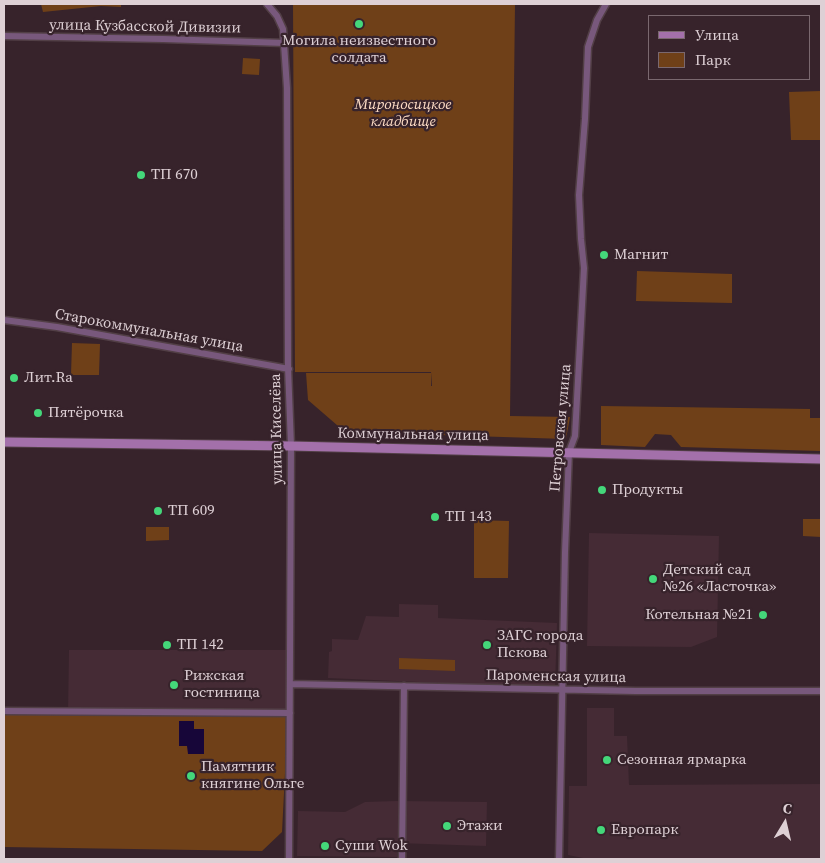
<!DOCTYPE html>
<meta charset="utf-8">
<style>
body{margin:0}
#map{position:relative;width:825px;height:863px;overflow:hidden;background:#37232b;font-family:"Source Serif 4",serif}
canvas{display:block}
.frame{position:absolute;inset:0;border:5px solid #ded0d5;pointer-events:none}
.legend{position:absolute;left:648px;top:15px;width:162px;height:65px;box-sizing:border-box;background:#37232b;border:1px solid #7a686f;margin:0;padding:6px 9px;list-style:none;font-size:15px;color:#ded0d5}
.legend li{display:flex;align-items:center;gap:10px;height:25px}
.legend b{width:25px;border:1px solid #7a686f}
.north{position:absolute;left:760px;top:798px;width:50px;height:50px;-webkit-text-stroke:4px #37232b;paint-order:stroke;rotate:9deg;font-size:14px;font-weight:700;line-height:20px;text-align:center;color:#ded0d5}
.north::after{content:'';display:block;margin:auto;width:18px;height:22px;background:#ded0d5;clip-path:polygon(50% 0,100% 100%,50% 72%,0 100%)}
</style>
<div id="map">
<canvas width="825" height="863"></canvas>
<div class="frame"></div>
<ul class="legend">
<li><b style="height:6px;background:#a370aa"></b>Улица</li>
<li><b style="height:14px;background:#6f4018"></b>Парк</li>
</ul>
<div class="north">С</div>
</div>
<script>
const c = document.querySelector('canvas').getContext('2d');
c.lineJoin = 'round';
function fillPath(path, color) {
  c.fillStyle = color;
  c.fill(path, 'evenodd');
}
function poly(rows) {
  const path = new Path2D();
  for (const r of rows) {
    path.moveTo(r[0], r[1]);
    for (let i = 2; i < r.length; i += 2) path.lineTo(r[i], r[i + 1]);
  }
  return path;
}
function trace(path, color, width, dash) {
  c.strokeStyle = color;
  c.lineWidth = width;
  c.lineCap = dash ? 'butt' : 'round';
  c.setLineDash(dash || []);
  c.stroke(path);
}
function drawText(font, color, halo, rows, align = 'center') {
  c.font = font + ' "Source Serif 4",serif';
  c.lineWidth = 4.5;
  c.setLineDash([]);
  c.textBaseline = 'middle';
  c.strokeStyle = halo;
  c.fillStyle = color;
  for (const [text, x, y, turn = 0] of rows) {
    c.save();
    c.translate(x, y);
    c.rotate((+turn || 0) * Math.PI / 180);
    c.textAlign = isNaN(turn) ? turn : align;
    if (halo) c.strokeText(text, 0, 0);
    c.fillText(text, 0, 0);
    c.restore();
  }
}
const built = poly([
 [589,533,719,536,717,637,691,647,587,646],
 [399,604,438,605,438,618,557,623,555,688,328,678,329,652,332,651,332,639,358,640,366,616,399,617],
 [69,650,286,650,288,715,68,714],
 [587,708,614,708,614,736,627,736,629,785,821,784,821,859,685,858,677,859,588,859,568,855,569,786,587,786],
 [396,801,487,802,486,846,397,843,397,857,297,856,298,811,345,812,365,802]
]);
const green = poly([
 [41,4,121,4,121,7,101,6,43,12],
 [293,4,515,4,510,416,570,417,566,439,345,432,308,400,306,373,431,373,431,386,432,386,431,372,295,372],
 [243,58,260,59,259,75,242,74],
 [821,91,821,140,791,140,789,92],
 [637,271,732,274,732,303,636,301],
 [72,343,100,344,99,375,71,375],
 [601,406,810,409,810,418,821,418,821,451,681,447,671,435,655,434,645,447,601,445],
 [803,519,821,519,821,537,803,536],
 [474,520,509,521,508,578,474,578],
 [146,527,169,527,169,540,146,541],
 [399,658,455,660,455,671,399,669],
 [4,713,288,715,282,832,262,851,4,847]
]);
const water = poly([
 [179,721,194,721,194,729,204,729,204,754,188,754,187,746,179,746]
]);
const street = poly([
 [267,4,277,16,283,29,287,88,288,367,291,446,289,859],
 [4,36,163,39,285,43],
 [4,320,57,327,289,369],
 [290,684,636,691,821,691],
 [4,711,290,713],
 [402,859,404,686],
 [559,859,565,552,569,452,575,436,584,268,581,239,579,195,585,119,588,47,597,20,606,4]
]);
const secondary = poly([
 [4,442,291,446,821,459]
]);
const markers = [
 [359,24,5,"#44d77a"],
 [141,175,5,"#44d77a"],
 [604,255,5,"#44d77a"],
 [14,378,5,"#44d77a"],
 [38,413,5,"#44d77a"],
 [602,490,5,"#44d77a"],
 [158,511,5,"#44d77a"],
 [435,517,5,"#44d77a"],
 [653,579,5,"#44d77a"],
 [763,615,5,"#44d77a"],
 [167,645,5,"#44d77a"],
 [487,645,5,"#44d77a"],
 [174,685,5,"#44d77a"],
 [607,760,5,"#44d77a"],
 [191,776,5,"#44d77a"],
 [447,826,5,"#44d77a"],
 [601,830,5,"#44d77a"],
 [325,846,5,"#44d77a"]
];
const streetNames = [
 ["улица Кузбасской Дивизии",145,27,1],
 ["Старокоммунальная улица",149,331,10],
 ["Петровская улица",561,428,-85],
 ["улица Киселёва",277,429,-91],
 ["Коммунальная улица",413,435,1],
 ["Пароменская улица",556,677,1]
];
const poiNames = [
 ["Могила неизвестного",359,41,"center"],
 ["солдата",359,58,"center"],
 ["ТП 670",151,175],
 ["Магнит",614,255],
 ["Лит.Ra",24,378],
 ["Пятёрочка",48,413],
 ["Продукты",612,490],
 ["ТП 609",168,511],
 ["ТП 143",445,517],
 ["Детский сад",663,570],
 ["№26 «Ласточка»",663,587],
 ["Котельная №21",753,615,"right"],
 ["ЗАГС города",497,636],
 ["Пскова",497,653],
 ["ТП 142",177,645],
 ["Рижская",184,676],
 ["гостиница",184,693],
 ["Сезонная ярмарка",617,760],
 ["Памятник",201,767],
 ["княгине Ольге",201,784],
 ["Этажи",457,826],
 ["Европарк",611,830],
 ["Суши Wok",335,846]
];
const parkNames = [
 ["Мироносицкое",403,105],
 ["кладбище",403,122]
];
fillPath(built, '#452b35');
fillPath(green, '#6f4018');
fillPath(water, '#170639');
trace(street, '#523f46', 9);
trace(secondary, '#523f46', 11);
trace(street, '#78587c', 6);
trace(secondary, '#a370aa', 9);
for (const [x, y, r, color] of markers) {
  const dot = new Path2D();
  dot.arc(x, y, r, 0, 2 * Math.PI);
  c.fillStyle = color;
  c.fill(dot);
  trace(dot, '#37232b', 2);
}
drawText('15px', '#ded0d5', '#37232b', streetNames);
drawText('15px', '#ded0d5', '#37232b', poiNames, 'left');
drawText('italic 15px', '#fddcc5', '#37232b', parkNames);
</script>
